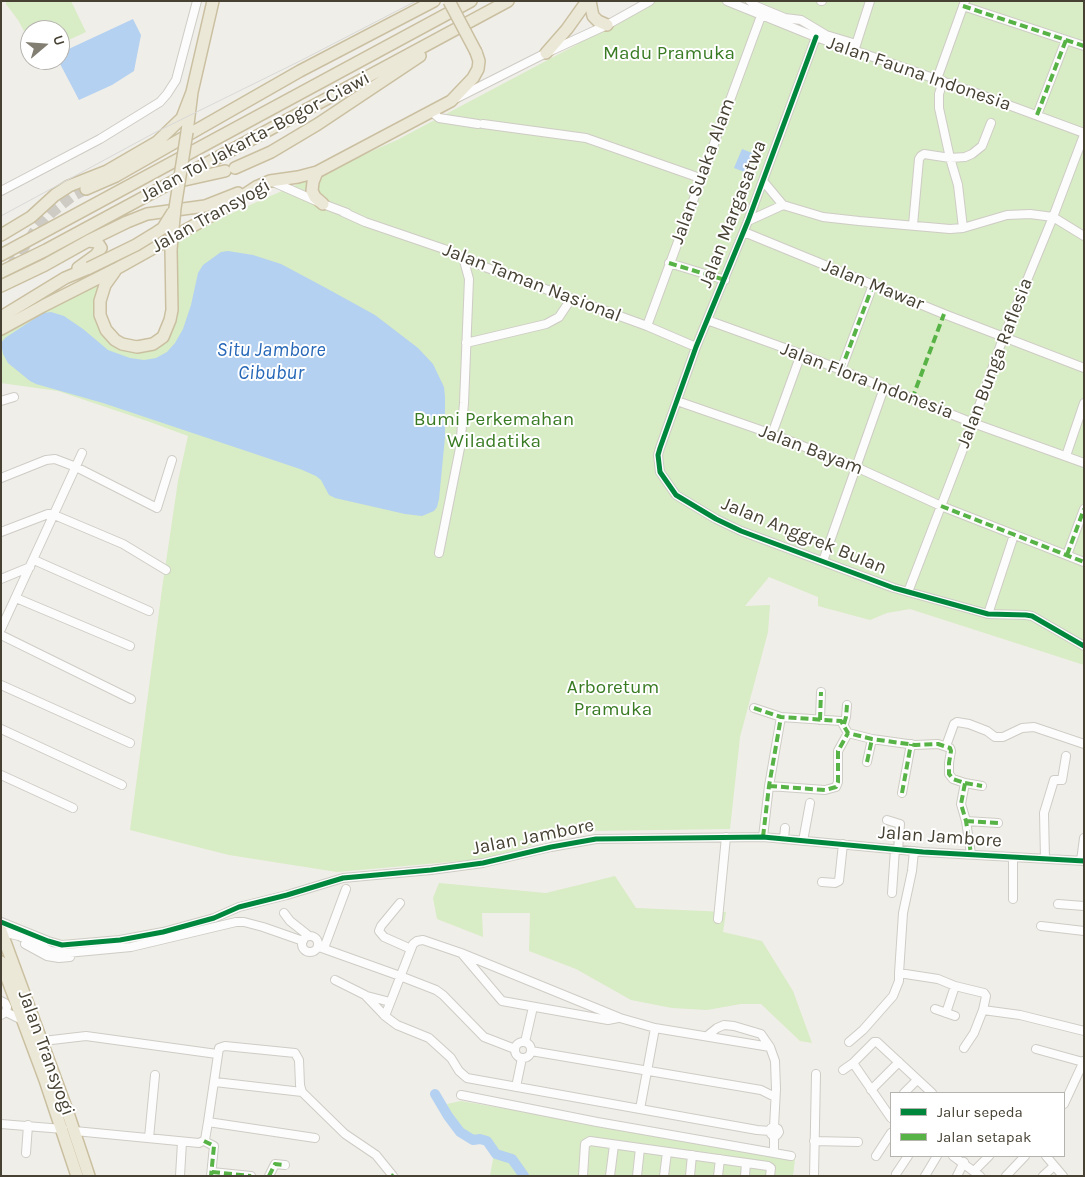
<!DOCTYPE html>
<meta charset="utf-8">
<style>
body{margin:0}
#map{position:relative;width:1085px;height:1177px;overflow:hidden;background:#f0eee8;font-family:Karla,sans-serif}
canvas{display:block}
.frame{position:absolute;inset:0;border:2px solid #464133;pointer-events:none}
.legend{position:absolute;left:890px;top:1092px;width:175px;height:65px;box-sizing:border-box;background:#fff;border:1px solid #b5b3ad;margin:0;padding:6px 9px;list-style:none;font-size:15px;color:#464133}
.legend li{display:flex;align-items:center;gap:10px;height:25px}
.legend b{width:25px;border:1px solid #b5b3ad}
.north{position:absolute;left:20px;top:20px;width:50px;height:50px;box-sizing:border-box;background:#fff;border:1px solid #b5b3ad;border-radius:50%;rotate:72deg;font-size:14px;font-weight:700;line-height:20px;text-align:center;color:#464133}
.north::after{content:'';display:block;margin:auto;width:18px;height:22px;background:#827e72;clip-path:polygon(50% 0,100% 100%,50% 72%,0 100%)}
</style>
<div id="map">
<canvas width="1085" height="1177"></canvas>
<div class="frame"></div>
<ul class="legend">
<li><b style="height:6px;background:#00873e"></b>Jalur sepeda</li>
<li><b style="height:6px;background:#57b346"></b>Jalan setapak</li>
</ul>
<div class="north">U</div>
</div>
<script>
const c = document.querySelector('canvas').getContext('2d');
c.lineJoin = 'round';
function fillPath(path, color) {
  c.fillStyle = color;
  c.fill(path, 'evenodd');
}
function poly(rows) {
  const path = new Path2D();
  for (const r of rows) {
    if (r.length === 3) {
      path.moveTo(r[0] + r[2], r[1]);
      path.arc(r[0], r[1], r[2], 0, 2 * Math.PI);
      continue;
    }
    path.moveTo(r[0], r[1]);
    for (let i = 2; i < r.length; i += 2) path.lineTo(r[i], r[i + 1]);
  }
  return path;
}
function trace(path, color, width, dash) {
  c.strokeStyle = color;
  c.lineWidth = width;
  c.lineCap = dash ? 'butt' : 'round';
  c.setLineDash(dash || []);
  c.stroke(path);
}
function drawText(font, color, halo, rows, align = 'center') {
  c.font = font + ' Karla,sans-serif';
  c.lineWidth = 4;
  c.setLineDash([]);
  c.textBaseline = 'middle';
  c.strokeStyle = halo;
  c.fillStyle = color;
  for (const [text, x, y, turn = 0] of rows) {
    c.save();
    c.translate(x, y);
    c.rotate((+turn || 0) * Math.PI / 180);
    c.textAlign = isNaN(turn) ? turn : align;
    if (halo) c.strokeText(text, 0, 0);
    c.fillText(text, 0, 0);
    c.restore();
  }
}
const green = poly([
 [6,1,71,1,86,32,60,44,60,30,30,30,30,42,18,20,6,4],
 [641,1,1084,1,1084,665,910,609,887,613,870,620,818,606,818,597,769,577,745,606,770,605,768,632,740,737,730,829,588,831,564,834,527,847,484,859,337,872,229,855,130,830,162,589,178,481,188,436,150,422,58,391,1,383,1,318,60,297,109,273,98,305,119,344,165,338,174,255,178,237,397,140,576,45],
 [615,876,636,908,726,912,723,932,762,941,793,991,812,1043,800,1041,761,1004,741,1004,707,1010,672,1008,631,1000,576,969,529,951,530,913,482,913,483,937,437,919,433,898,439,883,546,893],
 [461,1101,795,1159,793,1176,490,1176,495,1148,456,1126,447,1104]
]);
const water = poly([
 [133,19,141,35,134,71,112,85,79,100,58,60,60,60,60,53],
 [742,149,755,154,747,173,734,168],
 [228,251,253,255,281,264,326,288,375,315,418,348,433,364,444,387,445,397,445,437,439,499,437,507,434,511,422,516,405,514,335,498,329,495,321,480,316,476,300,469,103,403,36,384,30,381,8,363,3,354,1,343,5,338,43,313,51,312,64,316,83,329,108,350,130,358,144,360,156,358,167,352,175,343,183,329,191,305,198,273,203,265,221,252]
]);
const river = poly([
 [435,1094,448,1116,460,1132,473,1140,480,1139,487,1141,496,1154,512,1159,524,1176]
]);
const highwayTunnel = poly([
 [1,281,37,228,51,213,71,197,86,189]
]);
const minor = poly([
 [727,1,816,37,976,93,1084,133],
 [750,1,756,6,785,18,801,20,826,35,856,44],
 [821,1,822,1],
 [963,6,1084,46],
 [816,37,748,221,696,347,660,448,658,455,660,472,676,495,716,519,741,531,894,588,988,614,1026,615,1032,616,1084,646],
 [855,48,870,1],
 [937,79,965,1],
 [943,81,939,94,939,108,950,158,958,185,963,228],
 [457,98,546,53,607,25,650,1],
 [432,112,439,118,478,124],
 [1037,115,1066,40],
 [483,124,586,138,700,178],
 [763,181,783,205,823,217,859,221,950,229,963,228,1007,215,1030,214,1053,217,1084,236],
 [273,182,323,204,347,213],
 [1,191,100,139,160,102,167,94,176,80,197,1],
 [343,212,365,222,444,249,482,266,647,326,696,347],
 [748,221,783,205],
 [913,225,919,159,921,156,924,154,950,158,965,157,972,154,982,146,991,123],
 [744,232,944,314,1084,368],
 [669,263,725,280],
 [707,320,801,354,973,423,1084,463],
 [647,326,761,16],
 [466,343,546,324,559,317,571,299],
 [841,370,873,285],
 [1,401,14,397],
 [677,401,772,434,856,467,941,506,1084,562],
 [772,434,801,354],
 [1066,456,1084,403],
 [1,478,46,460,55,459,76,467,157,508,172,460],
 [1,532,48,514,52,514,123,544,166,570],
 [439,553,460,448,464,403,469,279,463,257],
 [1067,555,1084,509],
 [34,560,149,611],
 [823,561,884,388],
 [1,579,30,567],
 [908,592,973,423,1002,341,1053,217,1084,135],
 [16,598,130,646],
 [988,614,1014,535],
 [1,629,82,453],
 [1,635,131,699],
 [1,685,130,743],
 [754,708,781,717,841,721,848,733,872,739,915,745,938,744,950,748,951,751,949,763,949,774,953,779,965,783,961,804,966,821,971,854],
 [820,720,821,692],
 [844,724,846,717,847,705],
 [1,729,122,785],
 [946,746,954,724,957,722,969,724,987,731,995,737,1003,737,1022,728,1034,727,1084,744],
 [867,762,872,739],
 [1,775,73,808],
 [965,783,982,786],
 [769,786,825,790,836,787,838,782,838,751,848,733],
 [902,793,911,744],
 [887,820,900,824,898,850],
 [966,821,998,823],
 [763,837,769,786,781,717],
 [784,839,785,828],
 [803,841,810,803],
 [914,851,912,871,903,913,899,973,938,979,955,986,984,993,986,996,983,1010],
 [1045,859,1044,813,1054,780,1062,780,1066,756],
 [1081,861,1084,838],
 [822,882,835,883,839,881,843,844],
 [892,893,895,849],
 [1013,899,1013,858],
 [400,903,381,926,379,931,384,937,411,949],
 [1058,904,1084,906],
 [284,913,290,921,309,936],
 [718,919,726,837],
 [1,922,48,941,62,945,120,940,163,932,214,918,239,907,287,895,343,878,431,870,483,863,551,847,596,839,763,837,923,852,1084,861],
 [1041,926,1084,931],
 [2,932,19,936,51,951,67,953,131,947,236,922,244,922,263,927,303,941],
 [310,944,8],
 [25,944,47,956,59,958,70,957],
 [319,947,400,976,436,990,443,995,484,1037,515,1049],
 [324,948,346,889],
 [463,955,502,1001,608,1020,618,1018],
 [335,980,365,995,385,1016,397,1025,429,1038,451,1058,459,1071,467,1078,757,1130,770,1131,771,1128,775,1127,778,1129,779,1132,777,1135,773,1136,771,1134,770,1131],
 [367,996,390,1002],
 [1,1001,5,1003,7,1007,6,1012,1,1015],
 [935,1009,955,1016],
 [6,1012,24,1021],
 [946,1013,955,986],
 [385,1016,413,944,417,941,423,940,461,953,620,1018,655,1028,770,1047,775,1061,776,1089,774,1127],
 [707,1036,717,1028,724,1025,734,1026,761,1034,770,1047],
 [43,1041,86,1036,217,1054],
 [525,1042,533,1007],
 [849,1042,863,1030,893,996,899,981,899,973],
 [523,1050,8],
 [964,1048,974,1033,983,1010,1020,1015,1084,1031],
 [1036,1049,1083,1062],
 [531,1051,761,1090,775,1097],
 [853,1063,874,1042,877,1042,932,1093],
 [843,1070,853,1063,891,1118],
 [215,1082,302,1092],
 [516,1087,522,1058],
 [871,1090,899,1062],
 [904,1093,917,1080],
 [461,1095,597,1122,774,1153,774,1136],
 [1064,1104,1084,1061],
 [640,1109,655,1028],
 [1,1124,63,1129],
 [75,1131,199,1143,205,1140,208,1122],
 [149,1138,155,1075],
 [315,1138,208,1122,219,1048,225,1046,295,1053,299,1060,300,1085,302,1092,345,1134,376,1155,393,1176],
 [204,1141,214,1146,211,1176],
 [814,1141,858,1142],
 [26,1153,28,1125],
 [774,1153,791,1156],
 [876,1156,891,1133],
 [953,1156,980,1176],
 [1046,1156,1063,1176],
 [974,1171,989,1156],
 [212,1172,251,1176],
 [896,1174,908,1156],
 [180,1176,182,1142],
 [269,1176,275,1164,285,1165],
 [583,1176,585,1144,590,1141,768,1166,771,1168,770,1176],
 [610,1176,614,1145],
 [637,1176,640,1148],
 [664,1176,667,1152],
 [690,1176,692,1155],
 [718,1176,720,1159],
 [745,1176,746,1163],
 [814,1176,816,1074],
 [925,1176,937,1156],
 [957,1176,964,1162],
 [1006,1176,1025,1156],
 [1043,1176,1054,1166]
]);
const highway = poly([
 [590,1,593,16,598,21,607,25],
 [546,53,567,29,587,1],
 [187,132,192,92,213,1],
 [235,168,271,152,318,124,420,56],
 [317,172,313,182,312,191,315,197,323,204],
 [180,181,225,171],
 [86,189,116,176,300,71,434,1],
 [1,235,31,217,55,195,69,186,107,171,157,142,182,118,192,92],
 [1,255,471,1],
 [78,268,96,255,101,248,97,242,88,241],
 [115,271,105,285,100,301,100,315,106,330,115,340,122,344,137,347,153,344,163,337,170,320,172,310,171,249],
 [1,272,46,250,508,1],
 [1,286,45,265,88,241,127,222,147,214,205,206,238,193],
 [1,317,65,278,89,268],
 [1,329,43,306,116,269,218,212,256,187,270,181,298,177,317,172,451,101,473,78,478,69,479,61,476,52],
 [1,931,68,1113,89,1176],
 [1,962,45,1080,77,1176]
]);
const tram = poly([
 [1,216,156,132,302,60,416,1]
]);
const highwayBridge = poly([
 [449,1,476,52],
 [171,249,175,208,187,132],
 [89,268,136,245,154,234,163,228,173,212]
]);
const quiet = poly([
 [963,6,1084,46],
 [1037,115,1066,40],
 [669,263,725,280],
 [841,370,873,285],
 [912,399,944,314],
 [941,506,1084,562],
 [1067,555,1084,509],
 [754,708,781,717,841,721,848,733,872,739,915,745,938,744,950,748,951,751,949,763,949,774,953,779,965,783,961,804,966,821,971,854],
 [820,720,821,692],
 [844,724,846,717,847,705],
 [867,762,872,739],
 [965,783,982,786],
 [769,786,825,790,836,787,838,782,838,751,848,733],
 [902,793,911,744],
 [966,821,998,823],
 [763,837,769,786,781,717],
 [204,1141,214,1146,211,1176],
 [212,1172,251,1176],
 [391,1175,393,1176],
 [269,1176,275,1164,285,1165]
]);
const cycleway = poly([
 [816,37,748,221,696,347,660,448,658,455,660,472,676,495,716,519,741,531,894,588,988,614,1026,615,1032,616,1084,646],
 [1,922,48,941,62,945,120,940,163,932,214,918,239,907,287,895,343,878,431,870,483,863,551,847,596,839,763,837,923,852,1084,861]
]);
const parkNames = [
 ["Madu Pramuka",669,54],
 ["Bumi Perkemahan",494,420],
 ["Wiladatika",494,442],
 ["Arboretum",613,688],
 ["Pramuka",613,710]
];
const streetNames = [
 ["Jalan Fauna Indonesia",919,74,19],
 ["Jalan Tol Jakarta–Bogor–Ciawi",255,137,-28],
 ["Jalan Suaka Alam",703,171,-70],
 ["Jalan Margasatwa",733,214,-69],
 ["Jalan Transyogi",211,216,-29],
 ["Jalan Taman Nasional",532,283,21],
 ["Jalan Mawar",873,285,22],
 ["Jalan Bunga Raflesia",995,363,-69],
 ["Jalan Flora Indonesia",867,381,21],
 ["Jalan Bayam",811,450,21],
 ["Jalan Anggrek Bulan",804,536,22],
 ["Jalan Jambore",533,837,-11],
 ["Jalan Jambore",940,837,4],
 ["Jalan Transyogi",46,1053,70]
];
const waterNames = [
 ["Situ Jambore",271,350],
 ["Cibubur",271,373]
];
fillPath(green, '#d8ecc5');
fillPath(water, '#b4d1f1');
trace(river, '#b4d1f1', 10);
trace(highwayTunnel, '#cecbc4', 11, [11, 5.5]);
trace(minor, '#ceccc5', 10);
trace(highway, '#cac0a1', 14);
trace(minor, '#fdfcfc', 8);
trace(highway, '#ece8d8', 11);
trace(tram, '#d8d8d7', 1);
trace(highwayBridge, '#cac0a1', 14, []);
trace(highwayBridge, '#ece8d8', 11);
trace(quiet, '#57b346', 4, [8, 4]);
trace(cycleway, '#00873e', 5);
drawText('19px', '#397b23', '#fff', parkNames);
drawText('19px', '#464133', '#fff', streetNames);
drawText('italic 20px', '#2667b8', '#fff', waterNames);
</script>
